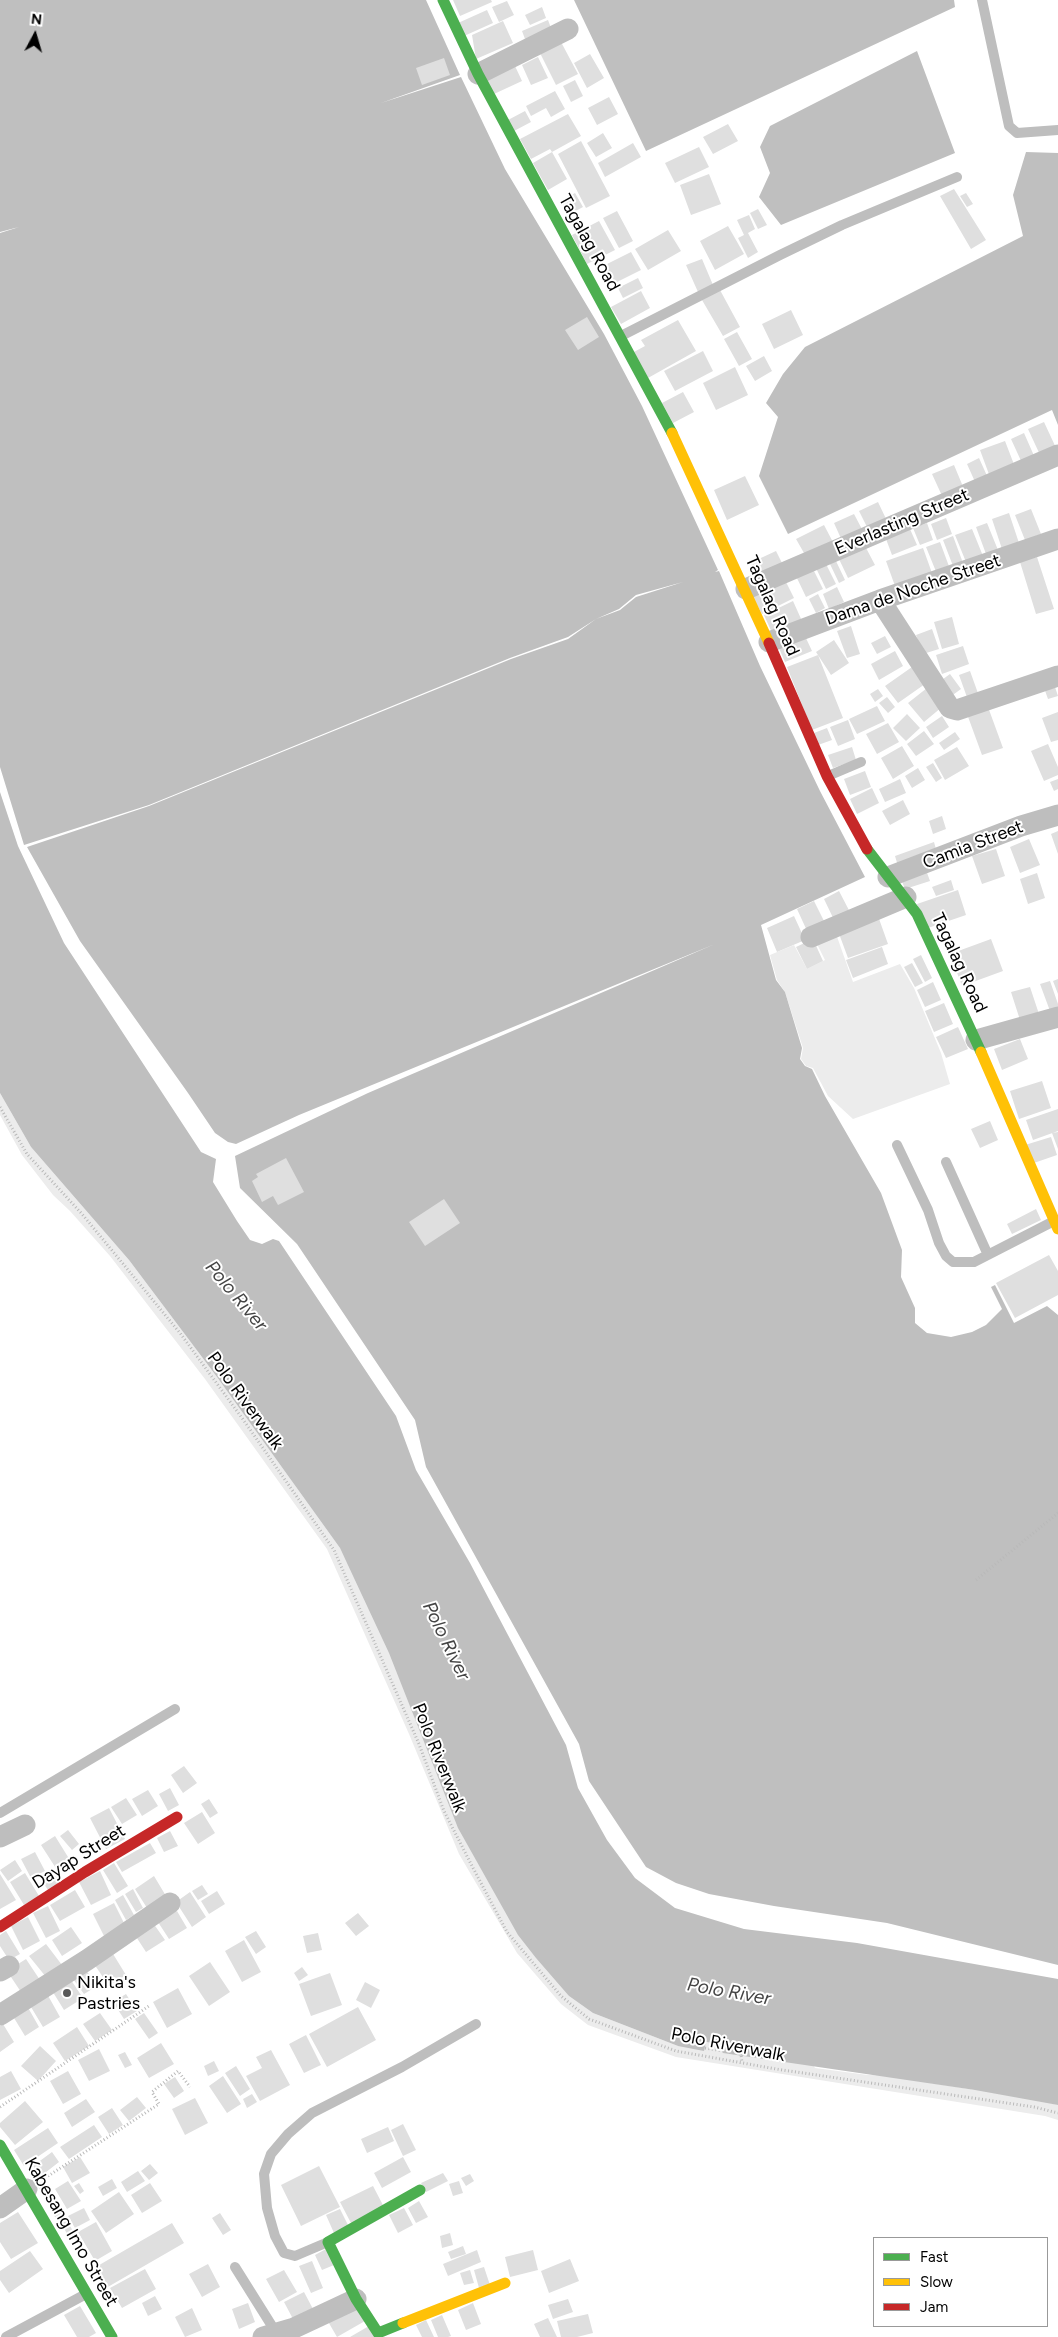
<!DOCTYPE html>
<style>
body{margin:0}
#map{position:relative;width:1058px;height:2337px;overflow:hidden;background:#fff;font-family:Figtree,sans-serif}
canvas{display:block}
.legend{position:absolute;left:873px;top:2237px;width:175px;height:90px;box-sizing:border-box;background:#fff;border:1px solid #999;margin:0;padding:6px 9px;list-style:none;font-size:15px;color:#000}
.legend li{display:flex;align-items:center;gap:10px;height:25px}
.legend b{width:25px;border:1px solid #999}
.north{position:absolute;left:10px;top:10px;width:50px;height:50px;-webkit-text-stroke:4px #fff;paint-order:stroke;rotate:6deg;font-size:14px;font-weight:700;line-height:20px;text-align:center;color:#000}
.north::after{content:'';display:block;margin:auto;width:18px;height:22px;background:#000;clip-path:polygon(50% 0,100% 100%,50% 72%,0 100%)}
</style>
<div id="map">
<canvas width="1058" height="2337"></canvas>
<ul class="legend">
<li><b style="height:6px;background:#4caf50"></b>Fast</li>
<li><b style="height:6px;background:#ffc107"></b>Slow</li>
<li><b style="height:6px;background:#c62828"></b>Jam</li>
</ul>
<div class="north">N</div>
</div>
<script>
const c = document.querySelector('canvas').getContext('2d');
c.lineJoin = 'round';
function fillPath(path, color) {
  c.fillStyle = color;
  c.fill(path, 'evenodd');
}
function poly(rows) {
  const path = new Path2D();
  for (const r of rows) {
    path.moveTo(r[0], r[1]);
    for (let i = 2; i < r.length; i += 2) path.lineTo(r[i], r[i + 1]);
  }
  return path;
}
function trace(path, color, width, dash) {
  c.strokeStyle = color;
  c.lineWidth = width;
  c.lineCap = dash ? 'butt' : 'round';
  c.setLineDash(dash || []);
  c.stroke(path);
}
function drawText(font, color, halo, rows, align = 'center') {
  c.font = font + ' Figtree,sans-serif';
  c.lineWidth = 4;
  c.setLineDash([]);
  c.textBaseline = 'middle';
  c.strokeStyle = halo;
  c.fillStyle = color;
  for (const [text, x, y, turn = 0] of rows) {
    c.save();
    c.translate(x, y);
    c.rotate((+turn || 0) * Math.PI / 180);
    c.textAlign = isNaN(turn) ? turn : align;
    if (halo) c.strokeText(text, 0, 0);
    c.fillText(text, 0, 0);
    c.restore();
  }
}
const green = poly([
 [835,931,853,982,900,964,914,988,941,1053,950,1084,853,1119,828,1096,813,1068,806,1066,801,1059,803,1048,785,992,777,980,770,955,794,945,807,969,825,960,815,940],
 [0,1093,31,1147,129,1260,217,1377,340,1548,569,1996,593,2013,678,2046,705,2042,812,2062,815,2068,868,2075,913,2076,918,2081,975,2090,980,2086,1058,2105,1058,2120,1045,2116,676,2057,588,2025,561,2004,517,1953,459,1854,409,1734,327,1549,205,1379,110,1256,70,1211,53,1195,22,1155,0,1115]
]);
const water = poly([
 [0,0,426,0,460,75,381,103,461,77,505,169,604,334,642,406,718,570,715,572,719,571,760,666,820,791,865,877,761,925,776,980,785,992,802,1048,800,1059,805,1066,812,1069,825,1096,881,1193,902,1250,901,1277,915,1308,915,1323,927,1333,951,1337,972,1332,986,1325,1002,1309,991,1287,995,1285,1014,1323,1047,1306,1058,1315,1058,1965,887,1923,774,1906,709,1894,676,1883,646,1867,589,1781,579,1744,426,1467,415,1420,297,1244,240,1188,235,1156,368,1093,715,944,299,1115,236,1144,228,1142,215,1133,188,1093,80,941,27,847,149,806,511,659,568,639,596,619,620,610,636,597,683,582,636,595,619,609,596,619,568,637,510,658,149,805,24,845,0,767,0,233,19,227,0,232],
 [574,0,954,0,955,7,646,151],
 [917,51,955,153,781,225,759,197,770,173,760,147,770,126],
 [1026,152,1058,153,1058,425,1052,410,788,534,759,476,778,417,766,403,783,374,805,347,1023,236,1013,195],
 [0,792,18,846,64,943,201,1152,216,1159,213,1182,237,1221,250,1240,262,1244,273,1239,279,1241,396,1416,416,1470,470,1563,566,1745,578,1788,607,1840,635,1878,675,1908,744,1929,857,1943,1058,1979,1058,2105,975,2090,723,2053,723,2045,706,2042,704,2051,678,2046,593,2013,569,1996,536,1958,518,1935,458,1828,389,1653,340,1548,217,1377,129,1260,31,1147,0,1093]
]);
const building = poly([
 [453,0,491,0,492,2,460,16],
 [507,1,514,15,499,22,492,7],
 [542,7,546,18,530,25,525,15],
 [487,10,493,23,464,36,458,23],
 [548,20,551,28,525,39,522,31],
 [503,21,513,43,476,59,472,35],
 [561,42,578,74,556,85,540,53],
 [590,54,604,78,587,88,574,63],
 [538,57,548,78,531,85,522,65],
 [444,58,450,75,422,85,416,68],
 [515,66,522,81,494,94,486,79],
 [575,80,583,96,571,102,563,86],
 [555,91,565,109,551,117,546,108,531,116,526,106],
 [609,97,618,114,597,125,588,108],
 [525,111,531,122,514,131,508,120],
 [568,114,581,136,552,152,550,149,531,159,520,139],
 [728,124,738,141,713,154,703,137],
 [603,133,612,148,596,157,587,143],
 [581,141,610,196,586,208,558,154],
 [633,143,641,157,605,177,598,163],
 [699,147,709,167,675,183,665,163],
 [552,152,567,179,548,190,533,163],
 [709,174,721,204,691,215,680,185],
 [954,189,986,240,971,249,940,196],
 [575,193,583,207,568,215,561,201],
 [966,193,973,204,967,207,960,196],
 [758,209,767,225,758,229,750,213],
 [617,211,633,241,619,248,603,218],
 [749,215,755,229,748,233,758,252,748,258,738,238,744,235,737,220],
 [599,221,615,250,587,264,572,235],
 [728,226,744,254,715,270,700,241],
 [668,230,681,251,648,270,635,249],
 [631,252,641,270,613,284,603,266],
 [702,259,713,285,698,292,686,265],
 [638,278,643,288,623,298,618,288],
 [720,290,740,327,723,336,702,300],
 [641,291,650,308,621,324,611,307],
 [791,310,803,335,774,349,762,324],
 [587,317,599,337,578,350,565,330],
 [678,320,696,351,648,378,634,352,645,346,641,340],
 [737,332,752,359,739,366,724,339],
 [703,351,713,371,675,391,664,371],
 [764,356,772,371,755,381,746,366],
 [735,367,748,395,716,410,703,383],
 [683,392,694,412,673,423,662,403],
 [1044,422,1057,450,1041,457,1028,429],
 [1024,433,1035,458,1022,463,1011,439],
 [1005,441,1015,467,990,477,980,450],
 [979,458,988,478,976,484,967,464],
 [954,465,964,489,943,498,932,474],
 [745,476,759,505,727,520,714,490],
 [878,502,888,523,869,531,859,511],
 [1031,509,1041,534,1025,540,1015,515],
 [1009,513,1019,543,1002,549,992,519],
 [854,514,864,533,843,543,834,523],
 [946,518,952,534,937,540,931,524],
 [927,523,933,540,920,545,913,528],
 [987,523,998,550,986,554,976,527],
 [824,525,835,546,808,560,796,539],
 [910,529,917,545,892,555,886,539],
 [972,529,983,556,966,562,955,535],
 [953,536,963,563,953,566,943,540],
 [940,542,950,569,937,574,926,547],
 [865,546,875,565,848,578,839,559],
 [923,548,932,573,895,586,886,561],
 [776,551,785,569,759,581,750,563],
 [1037,557,1054,609,1036,614,1020,562],
 [836,561,845,580,839,583,830,564],
 [826,564,836,584,826,589,816,568],
 [813,569,823,589,806,597,796,576],
 [784,578,794,598,762,614,751,594],
 [837,587,844,602,829,609,823,594],
 [818,594,825,608,816,613,809,599],
 [793,601,802,621,773,635,764,615],
 [952,617,959,644,942,649,934,622],
 [851,626,860,654,847,658,837,631],
 [932,629,939,649,923,654,916,635],
 [805,636,812,651,785,662,778,646],
 [885,636,891,647,877,654,871,643],
 [834,640,849,663,831,675,816,652],
 [963,646,969,664,942,674,936,655],
 [895,651,903,666,879,680,871,664],
 [818,655,843,718,812,730,787,667],
 [912,667,925,684,898,703,885,686],
 [970,671,979,696,968,700,959,675],
 [950,674,961,689,950,697,939,682],
 [1053,681,1058,696,1048,699,1043,685],
 [927,688,942,707,924,722,908,703],
 [878,689,883,696,875,702,870,694],
 [887,697,895,707,888,713,879,703],
 [877,706,885,721,857,734,849,719],
 [988,707,1003,748,982,755,967,714],
 [1058,712,1058,740,1051,742,1042,718],
 [907,714,920,728,906,741,893,728],
 [942,716,949,727,933,738,926,727],
 [848,720,855,739,838,746,830,727],
 [888,723,899,742,877,754,866,734],
 [827,728,832,740,818,745,814,733],
 [924,731,934,744,916,756,907,744],
 [955,732,960,739,944,750,939,743],
 [1048,744,1058,767,1058,775,1044,781,1031,751],
 [902,746,914,766,893,779,881,758],
 [852,747,856,760,833,768,828,755],
 [957,747,969,766,945,780,934,760],
 [933,763,942,778,936,782,926,767],
 [918,768,925,780,912,788,905,776],
 [865,771,871,787,850,795,844,779],
 [900,779,906,793,885,802,879,789],
 [1058,779,1058,789,1054,791,1050,782],
 [872,788,879,803,857,814,850,799],
 [903,800,910,814,890,825,882,811],
 [942,816,946,829,933,834,929,821],
 [1058,831,1058,854,1051,834],
 [1029,839,1040,865,1020,873,1010,847],
 [934,842,937,853,898,866,895,856],
 [996,849,1005,876,982,884,972,856],
 [926,870,930,881,905,889,901,879],
 [1037,873,1045,898,1028,904,1020,879],
 [951,880,954,890,936,896,932,887],
 [958,890,966,915,925,929,917,904],
 [839,891,852,916,836,924,824,899],
 [814,901,826,925,808,933,797,909],
 [794,916,805,940,777,952,767,928],
 [878,916,888,944,848,958,838,931],
 [813,939,823,961,807,969,796,947],
 [991,939,1003,971,962,986,950,954],
 [882,947,888,964,853,978,846,960],
 [921,955,932,978,925,982,913,959],
 [912,963,923,983,915,987,904,967],
 [1058,979,1058,994,1053,981],
 [1050,981,1058,1004,1058,1008,1050,1011,1040,984],
 [933,982,941,1000,925,1007,917,990],
 [1030,987,1039,1014,1020,1020,1011,992],
 [944,1003,953,1024,934,1032,925,1011],
 [958,1027,968,1049,946,1058,936,1037],
 [1020,1039,1028,1059,1002,1070,994,1049],
 [1042,1081,1051,1108,1019,1119,1010,1091],
 [1058,1109,1058,1131,1033,1140,1026,1120],
 [990,1121,998,1140,980,1148,971,1129],
 [1058,1132,1058,1149,1052,1133],
 [1051,1137,1057,1155,1031,1164,1025,1145],
 [286,1158,304,1192,278,1205,273,1196,262,1202,252,1181,258,1177,256,1174],
 [444,1199,460,1223,425,1246,409,1222],
 [1036,1209,1041,1220,1012,1234,1007,1224],
 [1049,1255,1058,1271,1058,1295,1015,1318,996,1283],
 [184,1766,197,1783,183,1793,171,1775],
 [170,1788,179,1805,168,1811,159,1794],
 [148,1790,158,1806,142,1816,132,1799],
 [126,1798,137,1815,122,1824,111,1807],
 [209,1799,218,1813,210,1818,201,1804],
 [109,1808,125,1839,106,1849,90,1818],
 [202,1812,215,1833,198,1844,184,1823],
 [68,1830,79,1844,72,1850,60,1836],
 [170,1831,178,1846,164,1852,157,1838],
 [55,1836,73,1865,59,1873,41,1845],
 [150,1843,156,1853,122,1872,116,1862],
 [35,1852,45,1871,31,1878,21,1859],
 [15,1860,22,1871,8,1881,0,1870],
 [114,1863,128,1886,117,1893,103,1870],
 [52,1870,60,1882,48,1890,40,1878],
 [100,1871,111,1895,91,1905,79,1882],
 [25,1873,39,1896,24,1905,10,1882],
 [0,1874,16,1900,0,1909],
 [154,1876,166,1896,147,1908,135,1889],
 [202,1885,208,1894,198,1900,192,1891],
 [133,1889,143,1908,136,1912,125,1894],
 [75,1890,85,1907,60,1921,50,1905],
 [217,1891,225,1904,209,1914,201,1901],
 [190,1892,206,1917,192,1927,176,1902],
 [123,1895,134,1915,126,1920,115,1900],
 [114,1903,125,1925,104,1936,93,1914],
 [48,1906,60,1931,46,1938,33,1913],
 [177,1911,187,1928,169,1939,158,1922],
 [358,1913,369,1926,356,1936,345,1923],
 [28,1917,40,1941,23,1950,11,1926],
 [151,1920,165,1940,146,1952,133,1932],
 [71,1927,82,1943,62,1956,52,1940],
 [6,1931,20,1954,9,1960,0,1946,0,1935],
 [256,1931,266,1947,256,1954,245,1937],
 [318,1933,322,1950,307,1953,303,1936],
 [244,1940,261,1972,242,1982,225,1951],
 [46,1944,62,1965,46,1977,29,1956],
 [110,1949,126,1975,109,1986,92,1961],
 [26,1959,40,1980,21,1992,7,1971],
 [210,1962,230,1992,209,2006,189,1976],
 [84,1967,97,1986,84,1994,71,1976],
 [302,1967,308,1975,299,1981,294,1973],
 [330,1973,342,2005,311,2016,299,1984],
 [69,1977,83,1998,64,2010,51,1989],
 [365,1982,380,1990,371,2008,356,2000],
 [178,1988,192,2014,167,2028,153,2002],
 [46,1992,60,2017,43,2027,28,2002],
 [126,1994,137,2011,124,2019,113,2002],
 [26,2004,39,2027,25,2036,11,2013],
 [358,2007,376,2040,327,2067,309,2034],
 [100,2013,112,2030,95,2041,83,2024],
 [144,2013,158,2033,149,2039,135,2019],
 [3,2024,14,2042,0,2052,0,2026],
 [77,2027,89,2046,65,2061,53,2043],
 [306,2035,321,2065,304,2073,289,2044],
 [161,2043,174,2064,149,2078,137,2058],
 [40,2046,56,2061,38,2081,21,2066],
 [99,2049,110,2071,89,2081,78,2060],
 [271,2050,290,2085,260,2101,246,2076,262,2068,256,2057],
 [125,2052,132,2065,125,2068,118,2055],
 [214,2061,219,2071,208,2076,204,2066],
 [236,2066,250,2089,240,2096,225,2073],
 [11,2071,21,2089,0,2100,0,2077],
 [68,2071,81,2094,63,2104,50,2081],
 [223,2076,241,2104,227,2113,209,2086],
 [175,2077,184,2091,174,2098,164,2084],
 [252,2094,257,2102,247,2108,243,2099],
 [137,2097,146,2108,129,2121,120,2110],
 [195,2098,208,2123,185,2135,172,2109],
 [86,2099,95,2112,72,2127,64,2113],
 [25,2101,43,2122,15,2145,0,2127,0,2123],
 [112,2108,123,2125,109,2134,98,2117],
 [403,2124,416,2150,403,2156,391,2130],
 [94,2125,102,2137,69,2159,60,2147],
 [388,2127,394,2141,367,2153,361,2139],
 [48,2128,58,2143,24,2166,14,2150],
 [52,2152,59,2162,41,2176,33,2166],
 [80,2157,90,2173,72,2183,63,2167],
 [403,2157,411,2172,382,2188,374,2173],
 [150,2164,158,2173,149,2180,141,2171],
 [319,2166,340,2207,301,2226,281,2185],
 [138,2171,145,2181,127,2192,121,2182],
 [443,2173,448,2181,426,2192,421,2183],
 [470,2174,474,2181,466,2186,461,2178],
 [112,2179,117,2188,103,2196,98,2187],
 [44,2180,53,2194,45,2199,37,2185],
 [68,2181,81,2201,67,2209,55,2189],
 [459,2181,463,2193,453,2196,449,2184],
 [79,2183,84,2191,80,2194,74,2186],
 [150,2183,162,2201,142,2213,131,2195],
 [373,2186,385,2209,352,2225,340,2202],
 [119,2192,134,2214,106,2233,91,2211],
 [56,2199,65,2215,56,2219,48,2204],
 [419,2201,428,2217,416,2223,408,2208],
 [84,2208,90,2220,75,2228,68,2216],
 [404,2208,413,2225,398,2233,389,2215],
 [340,2209,349,2227,334,2233,326,2215],
 [18,2212,38,2243,11,2259,0,2242,0,2223],
 [220,2213,231,2230,223,2235,212,2218],
 [66,2219,73,2231,67,2234,61,2222],
 [96,2222,112,2251,95,2261,78,2232],
 [172,2223,184,2243,106,2288,94,2268],
 [450,2233,453,2245,442,2248,440,2236],
 [463,2246,466,2254,451,2259,448,2252],
 [326,2249,334,2265,322,2270,315,2255],
 [477,2250,481,2262,448,2276,443,2264],
 [533,2250,538,2270,510,2277,505,2257],
 [30,2251,43,2269,9,2293,0,2280,0,2271],
 [570,2259,579,2281,549,2293,541,2271],
 [312,2261,323,2288,311,2293,299,2266],
 [208,2264,220,2287,202,2297,189,2274],
 [484,2267,490,2285,479,2288,474,2270],
 [145,2269,156,2289,122,2308,110,2288],
 [284,2270,297,2292,279,2302,266,2279],
 [470,2270,474,2283,464,2285,460,2273],
 [304,2292,313,2309,293,2319,284,2302],
 [155,2296,162,2309,148,2316,142,2303],
 [568,2299,573,2312,553,2319,548,2305],
 [354,2302,365,2321,337,2337,326,2318],
 [248,2303,255,2322,239,2329,232,2309],
 [473,2303,481,2324,466,2330,458,2310],
 [80,2306,96,2333,89,2337,77,2337,64,2315],
 [192,2308,202,2330,185,2337,175,2317],
 [588,2314,593,2333,577,2337,561,2337,557,2321],
 [442,2315,451,2336,448,2337,438,2337,431,2320],
 [548,2318,557,2337,540,2337,534,2324],
 [426,2320,434,2337,422,2337,416,2325],
 [369,2326,375,2337,350,2337]
]);
const path = poly([
 [0,1107,27,1154,82,1214,180,1333,242,1418,334,1550,419,1744,444,1811,472,1866,507,1932,561,1996,589,2019,676,2051,776,2069,1034,2107,1058,2113],
 [976,1580,1058,1513],
 [705,2048,741,2054,742,2063],
 [0,2107,149,2006],
 [45,2178,159,2104,152,2092,178,2071,190,2087]
]);
const lane = poly([
 [982,0,1009,126,1017,133,1058,130],
 [621,336,780,255,842,225,957,177],
 [828,776,861,762],
 [897,1145,928,1210,939,1243,946,1256,953,1262,974,1262,1054,1221],
 [946,1162,988,1255],
 [0,1813,175,1709],
 [328,2242,295,2256,284,2253,275,2236,267,2208,264,2174,271,2154,288,2134,312,2113,402,2067,476,2024],
 [235,2267,277,2334],
 [6,2337,86,2294]
]);
const street = poly([
 [478,74,568,29],
 [746,589,1058,455],
 [880,600,950,708,957,710,1058,676],
 [769,642,880,600,1058,539],
 [888,877,1021,826,1058,815],
 [811,937,906,897],
 [976,1040,1058,1017],
 [0,1837,25,1825],
 [0,1971,9,1966],
 [0,2015,87,1960,170,1903],
 [0,2208,27,2189],
 [263,2337,294,2328,356,2299]
]);
const fast = poly([
 [443,0,478,74,672,433],
 [867,849,917,914,981,1052],
 [0,2145,112,2337],
 [403,2323,378,2333,356,2299,328,2242,420,2190]
]);
const slow = poly([
 [672,433,769,643],
 [981,1052,1058,1229],
 [403,2323,505,2283]
]);
const jam = poly([
 [769,643,827,776,867,849],
 [0,1927,85,1872,177,1817]
]);
const markers = [
 [67,1993,5,"#595959"]
];
const streetNames = [
 ["Tagalag Road",589,243,61],
 ["Everlasting Street",902,522,-23],
 ["Dama de Noche Street",913,590,-19],
 ["Tagalag Road",772,606,66],
 ["Camia Street",973,845,-21],
 ["Tagalag Road",959,963,65],
 ["Polo Riverwalk",245,1401,54],
 ["Polo Riverwalk",439,1758,68],
 ["Dayap Street",79,1857,-32],
 ["Polo Riverwalk",728,2045,11],
 ["Kabesang Imo Street",71,2232,60]
];
const poiNames = [
 ["Nikita's",77,1983],
 ["Pastries",77,2004]
];
const waterNames = [
 ["Polo River",236,1296,50],
 ["Polo River",446,1641,64],
 ["Polo River",729,1992,10]
];
fillPath(green, '#ececec');
fillPath(water, '#bfbfbf');
fillPath(building, '#dfdfdf');
trace(path, '#b9b9b9', 3, [1, 2.5]);
trace(lane, '#bebebe', 10);
trace(street, '#bebebe', 21);
trace(fast, '#4caf50', 11);
trace(slow, '#ffc107', 11);
trace(jam, '#c62828', 11);
for (const [x, y, r, color] of markers) {
  const dot = new Path2D();
  dot.arc(x, y, r, 0, 2 * Math.PI);
  c.fillStyle = color;
  c.fill(dot);
  trace(dot, '#fff', 2);
}
drawText('18px', '#000', '#fff', streetNames);
drawText('18px', '#000', '#fff', poiNames, 'left');
drawText('italic 19px', '#444', '#fff', waterNames);
</script>
